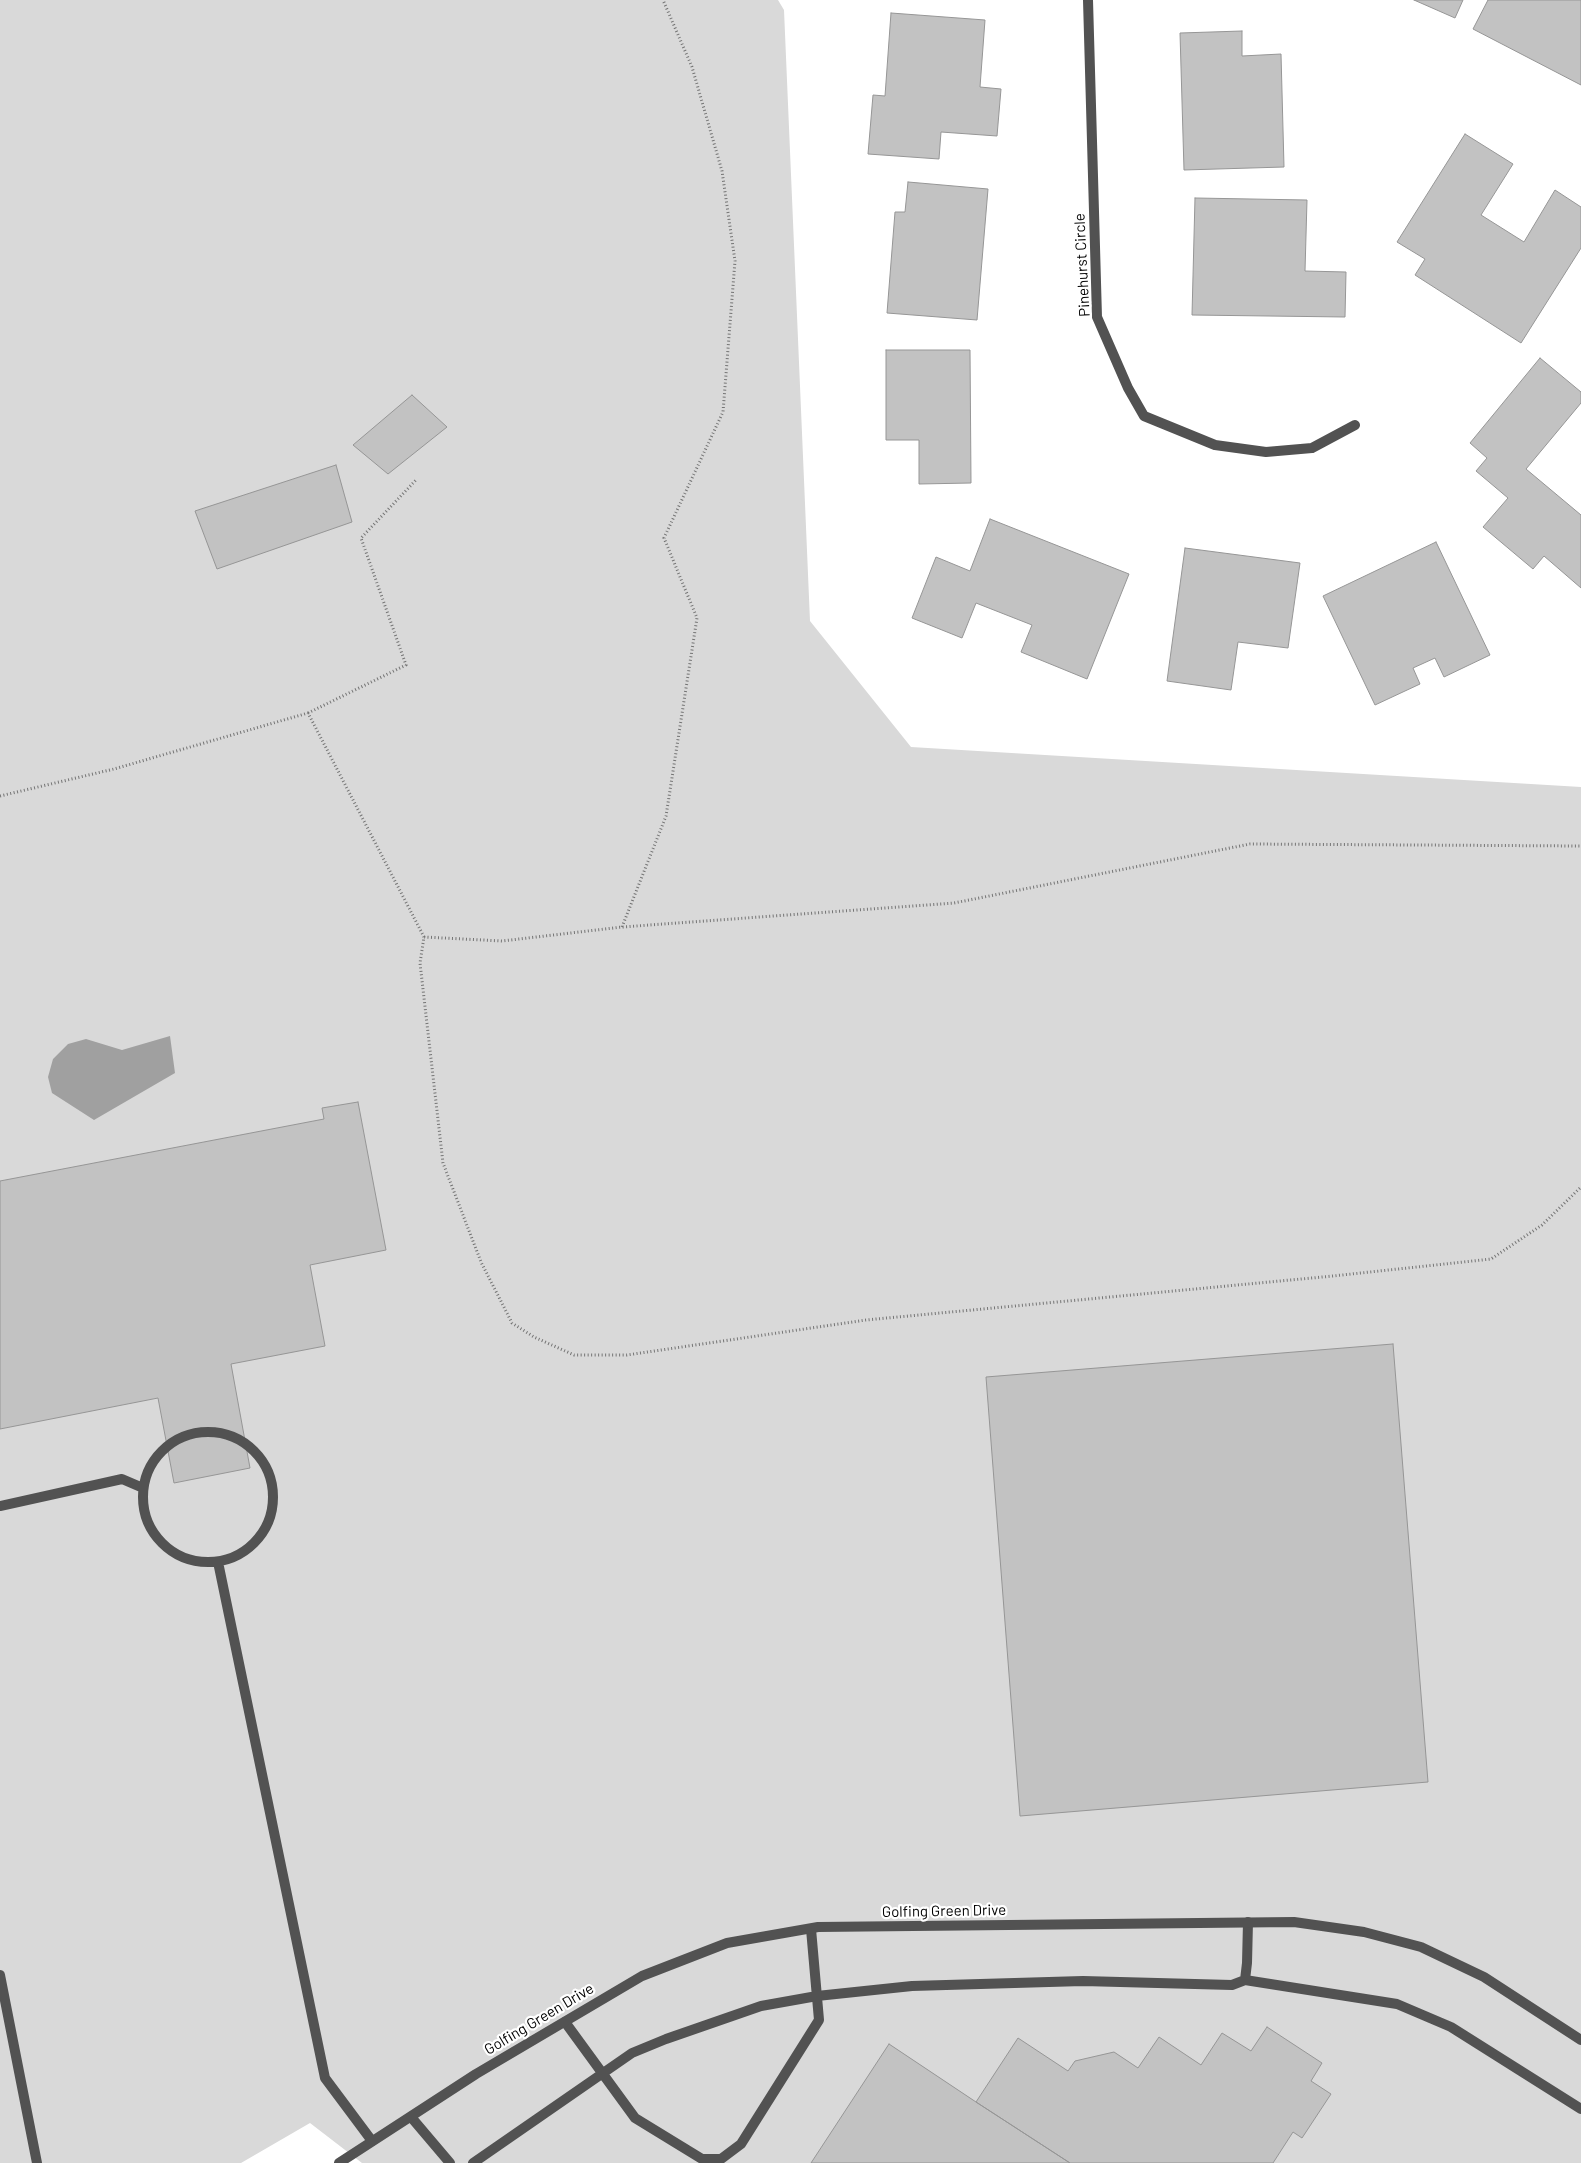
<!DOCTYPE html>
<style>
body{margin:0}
canvas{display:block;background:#fff}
</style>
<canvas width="1581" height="2163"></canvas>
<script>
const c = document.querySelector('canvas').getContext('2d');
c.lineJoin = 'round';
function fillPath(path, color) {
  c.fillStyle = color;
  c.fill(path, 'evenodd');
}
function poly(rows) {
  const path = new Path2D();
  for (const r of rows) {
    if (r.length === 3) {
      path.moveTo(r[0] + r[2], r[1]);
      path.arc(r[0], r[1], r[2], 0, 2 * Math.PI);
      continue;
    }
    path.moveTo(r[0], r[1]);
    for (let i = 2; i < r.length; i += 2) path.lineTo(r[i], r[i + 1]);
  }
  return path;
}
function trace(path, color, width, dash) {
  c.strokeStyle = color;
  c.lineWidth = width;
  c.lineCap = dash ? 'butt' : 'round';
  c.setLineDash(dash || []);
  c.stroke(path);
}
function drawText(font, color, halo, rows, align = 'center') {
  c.font = font + ' Barlow,sans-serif';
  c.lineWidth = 4.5;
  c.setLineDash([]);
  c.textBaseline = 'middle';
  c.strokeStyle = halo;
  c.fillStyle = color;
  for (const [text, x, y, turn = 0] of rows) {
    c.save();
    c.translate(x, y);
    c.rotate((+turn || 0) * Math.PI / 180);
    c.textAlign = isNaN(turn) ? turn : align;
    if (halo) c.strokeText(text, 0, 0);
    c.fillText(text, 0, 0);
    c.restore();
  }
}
const green = poly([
 [0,0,778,0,784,10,810,621,911,747,1581,787,1581,2163,362,2163,310,2123,241,2163,0,2163]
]);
const water = poly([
 [170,1036,175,1073,94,1120,52,1093,48,1077,53,1059,68,1044,86,1039,122,1050]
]);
const building = poly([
 [1414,0,1463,0,1455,18,1414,0],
 [1488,0,1581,0,1581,85,1473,29,1488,0],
 [891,13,985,20,980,87,1001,89,997,136,941,132,939,159,868,154,873,95,885,96,891,13],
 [1242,31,1242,56,1281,54,1284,167,1184,170,1180,33,1242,31],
 [1465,134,1513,164,1481,215,1524,242,1555,190,1581,207,1581,248,1521,343,1415,275,1425,259,1397,242,1465,134],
 [908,182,988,189,977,320,887,313,895,212,905,212,908,182],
 [1195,198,1307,200,1305,271,1346,272,1345,317,1192,315,1195,198],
 [886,350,970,350,971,483,919,484,919,440,886,440,886,350],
 [1540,358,1581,392,1581,403,1526,469,1581,515,1581,588,1544,556,1533,569,1483,527,1508,498,1476,471,1487,458,1470,443,1540,358],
 [412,395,447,427,388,474,353,445,412,395],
 [336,465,352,522,217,569,195,511,336,465],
 [990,519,1129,574,1087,679,1021,652,1032,625,976,603,962,638,912,618,936,557,970,571,990,519],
 [1436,542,1490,655,1444,677,1435,658,1413,668,1420,684,1375,705,1323,596,1436,542],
 [1185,548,1300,563,1288,648,1238,642,1231,690,1167,681,1185,548],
 [358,1102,386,1250,310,1265,325,1346,231,1364,250,1468,174,1483,158,1398,0,1429,0,1181,324,1119,322,1108,358,1102],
 [1393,1344,1428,1782,1020,1816,986,1377,1393,1344],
 [1267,2027,1322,2063,1311,2081,1331,2094,1302,2138,1293,2132,1273,2163,1070,2163,976,2102,1018,2038,1068,2071,1075,2061,1114,2052,1138,2068,1159,2037,1201,2065,1222,2033,1251,2051,1267,2027],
 [889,2044,976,2102,1070,2163,811,2163,889,2044]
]);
const path = poly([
 [308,713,406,665,361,538,416,480],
 [0,796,114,769,308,713,424,937,420,963,443,1163,481,1262,512,1323,534,1337,574,1355,627,1355,866,1320,1333,1276,1491,1259,1542,1225,1581,1187],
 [622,927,666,816,697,618,664,538,723,412,735,261,722,171,692,67,663,0],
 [424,937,502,941,622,927,954,903,1250,844,1581,846]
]);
const lane = poly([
 [208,1497,65],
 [0,1506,122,1479,143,1488],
 [218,1562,325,2078,372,2141],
 [0,1975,37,2163],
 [1245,1980,1247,1963,1248,1922],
 [565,2022,635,2118,702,2159,721,2159,741,2144,819,2020,811,1929],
 [411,2117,450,2163],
 [473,2163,632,2053,666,2039,761,2006,817,1996,912,1986,1083,1981,1232,1985,1245,1980,1397,2004,1451,2027,1581,2109]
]);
const street = poly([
 [1088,0,1097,317,1128,388,1144,416,1215,445,1266,452,1312,448,1355,425],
 [339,2163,476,2074,642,1976,727,1943,818,1927,1294,1922,1364,1932,1421,1947,1484,1977,1581,2040]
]);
const streetNames = [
 ["Pinehurst Circle",1082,265,-93],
 ["Golfing Green Drive",944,1911,-1],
 ["Golfing Green Drive",539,2019,-31]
];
fillPath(green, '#d9d9d9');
fillPath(water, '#a0a0a0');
fillPath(building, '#c2c2c2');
trace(building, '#969696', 1);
trace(path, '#747474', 3, [1, 2.5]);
trace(lane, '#525252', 10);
trace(street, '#525252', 10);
drawText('15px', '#000', '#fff', streetNames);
</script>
